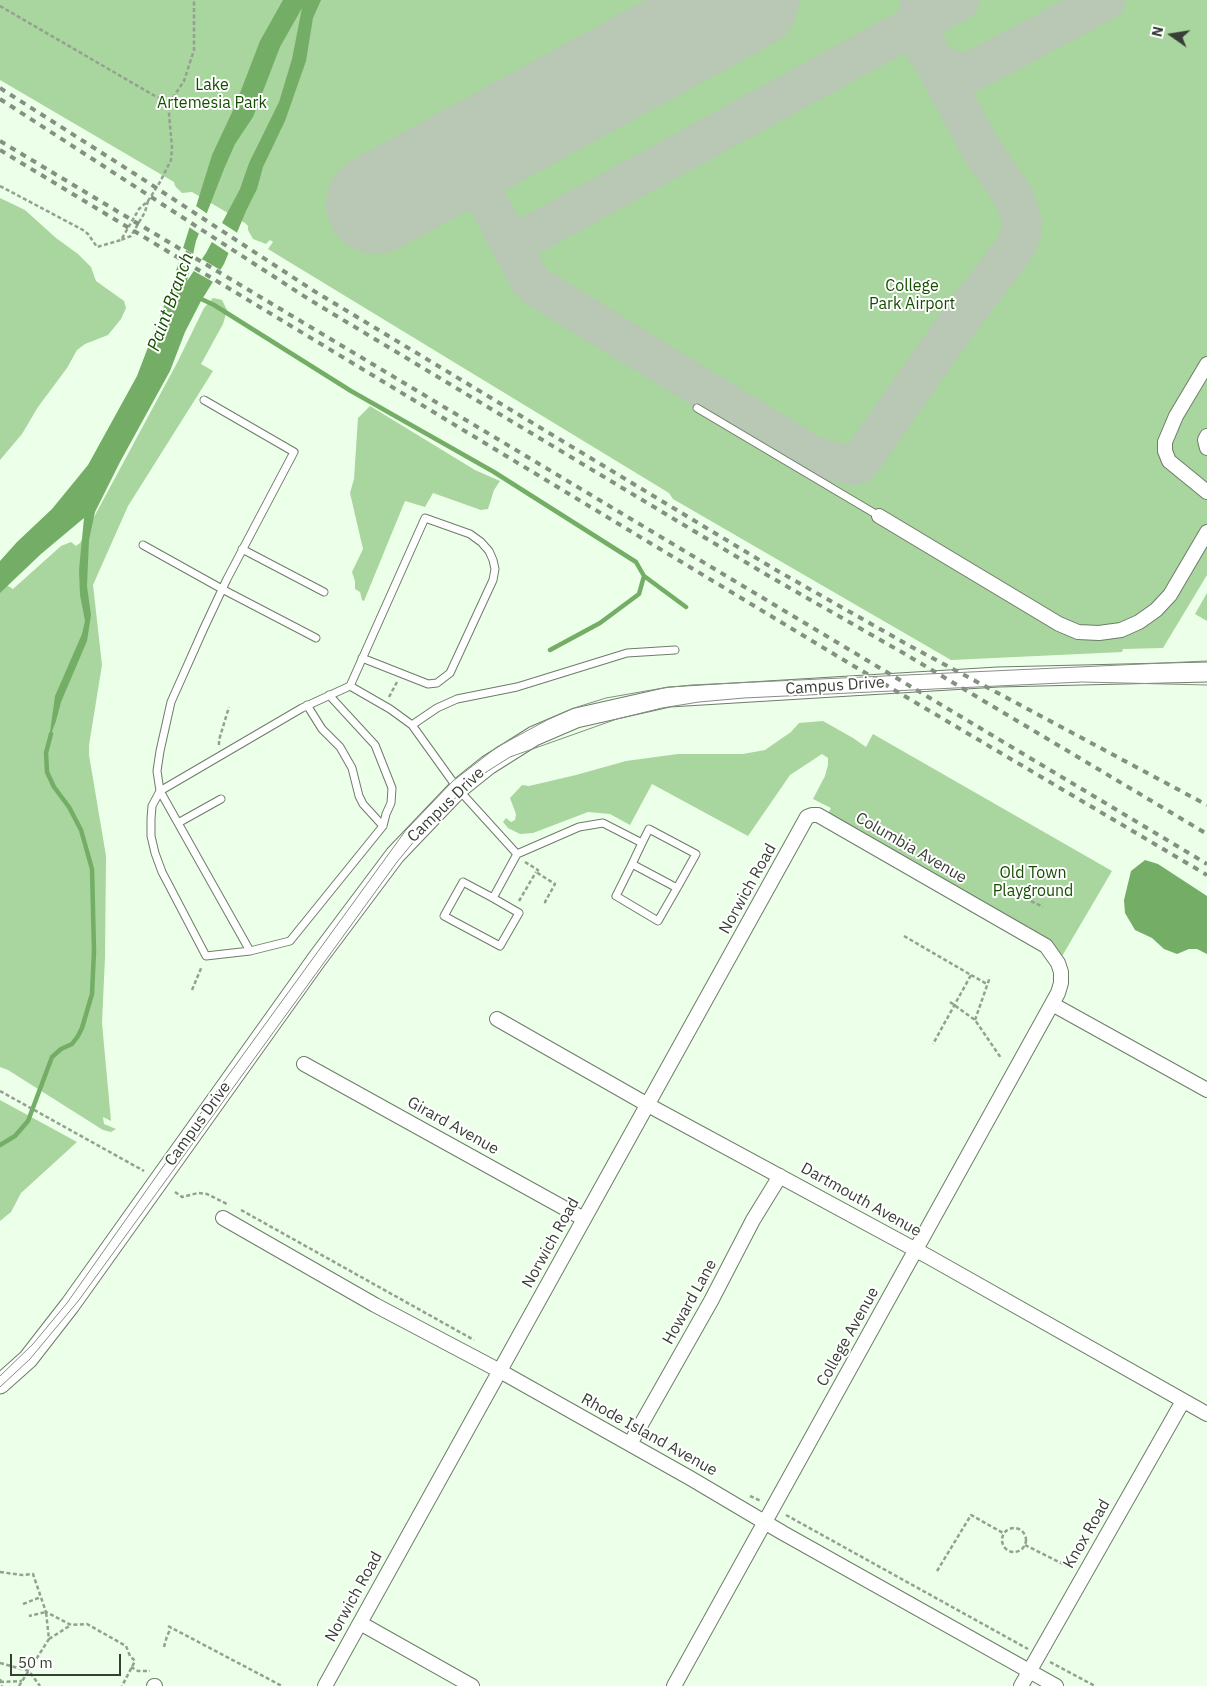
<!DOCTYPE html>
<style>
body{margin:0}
#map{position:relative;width:1207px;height:1686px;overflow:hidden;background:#ecffe8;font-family:"IBM Plex Sans",sans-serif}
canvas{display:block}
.north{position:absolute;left:1147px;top:10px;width:50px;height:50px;-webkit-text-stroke:4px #fff;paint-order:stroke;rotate:283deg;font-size:14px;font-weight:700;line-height:20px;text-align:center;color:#373e35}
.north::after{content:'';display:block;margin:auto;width:18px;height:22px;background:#373e35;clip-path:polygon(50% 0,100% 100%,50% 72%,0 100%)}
.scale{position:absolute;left:10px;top:1654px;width:111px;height:22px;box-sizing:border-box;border:2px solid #373e35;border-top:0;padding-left:6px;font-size:15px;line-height:18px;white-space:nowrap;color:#373e35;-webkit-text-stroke:4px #fff;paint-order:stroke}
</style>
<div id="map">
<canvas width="1207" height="1686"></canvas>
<div class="north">N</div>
<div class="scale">50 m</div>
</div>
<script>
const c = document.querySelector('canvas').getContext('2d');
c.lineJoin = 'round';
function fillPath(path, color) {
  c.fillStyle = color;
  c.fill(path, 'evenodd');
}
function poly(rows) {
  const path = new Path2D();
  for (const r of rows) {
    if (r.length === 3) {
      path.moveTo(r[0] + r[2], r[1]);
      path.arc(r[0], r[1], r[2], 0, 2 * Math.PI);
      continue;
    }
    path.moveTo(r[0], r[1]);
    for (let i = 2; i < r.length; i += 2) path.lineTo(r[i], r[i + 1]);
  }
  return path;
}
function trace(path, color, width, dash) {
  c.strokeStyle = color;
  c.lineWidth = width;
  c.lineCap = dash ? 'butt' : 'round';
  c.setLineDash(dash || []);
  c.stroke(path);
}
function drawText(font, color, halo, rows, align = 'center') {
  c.font = font + ' "IBM Plex Sans",sans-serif';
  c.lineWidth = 4;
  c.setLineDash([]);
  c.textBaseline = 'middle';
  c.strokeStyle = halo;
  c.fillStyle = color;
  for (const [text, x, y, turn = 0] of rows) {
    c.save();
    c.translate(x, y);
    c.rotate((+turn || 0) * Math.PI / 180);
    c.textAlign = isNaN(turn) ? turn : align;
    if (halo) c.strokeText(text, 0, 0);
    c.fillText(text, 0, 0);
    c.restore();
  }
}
const green = poly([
 [0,0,1207,0,1207,575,1163,648,1123,649,1122,652,951,660,673,499,669,493,268,249,273,242,270,240,266,244,253,239,248,230,248,226,245,223,192,192,182,193,175,186,174,182,0,80],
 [0,198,25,210,56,238,78,254,91,267,96,281,124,301,126,308,121,319,108,335,85,344,77,350,67,368,38,407,22,434,0,460],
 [213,298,222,300,227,310,223,324,201,364,213,371,128,506,93,585,102,665,89,745,89,755,106,856,105,957,102,1023,111,1121,103,1117,104,1124,116,1129,111,1132,103,1130,8,1070,0,1067,0,581,13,589,61,546,71,542,76,546,80,543,177,363,204,308],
 [370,406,475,470,500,481,494,490,488,509,481,510,433,493,425,507,405,501,364,601,362,600,360,592,355,589,355,581,352,572,363,549,350,493,354,479,358,418],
 [1207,593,1207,621,1195,614],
 [823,721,853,738,866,747,873,734,1112,871,1058,963,1053,955,825,819,831,808,813,799,825,776,828,765,828,758,822,754,790,775,748,836,652,784,630,825,610,814,588,812,533,833,520,834,508,828,503,822,506,818,511,822,515,820,516,814,510,798,522,785,529,786,576,775,626,761,678,754,743,754,765,750,791,732,799,723],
 [0,1100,77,1142,21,1193,11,1212,0,1221]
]);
const water = poly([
 [283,0,321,0,313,18,306,61,285,121,263,167,257,189,246,211,224,264,201,301,185,332,170,371,120,462,95,512,89,540,87,586,91,615,87,641,61,702,56,721,49,739,55,696,82,634,85,621,80,595,79,570,84,518,41,554,0,593,0,561,17,542,52,509,88,465,137,376,171,287,212,155,235,106,260,41],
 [302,8,292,59,279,102,249,163,240,189,206,253,187,281,196,241,224,169,235,144,253,117,280,47],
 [1145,860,1158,864,1207,896,1207,954,1197,949,1189,949,1177,954,1164,949,1152,938,1135,930,1125,913,1124,900,1131,871]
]);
const pier = poly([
 [193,204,209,215,201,235,186,225],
 [219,221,239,234,230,254,209,240],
 [180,246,195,255,192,270,176,261],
 [200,258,222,271,215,283,192,270]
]);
const stream = poly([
 [197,297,214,305,351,391,494,472,636,562,644,576,639,594,600,623,550,650],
 [644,576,686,607],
 [0,1145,15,1136,28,1121,52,1057,61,1049,72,1044,78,1036,82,1028,92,994,94,951,92,869,81,830,69,807,54,787,47,772,46,753,51,734]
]);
const taxiway = poly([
 [924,48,942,67,955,72,971,72,1106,0],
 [521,125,483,150,477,160,475,174,481,189,530,280,537,287,814,457,851,465,857,464,862,459,964,314,1003,264,1017,244,1022,229,1020,214,1014,197,981,149,928,51,920,23,919,0],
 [506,235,515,241,524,239,960,0]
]);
const runway = poly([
 [376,204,749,0]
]);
const path = poly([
 [0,6,155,96,170,102],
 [0,186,83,230,88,234,97,247,121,240],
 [148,201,145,212,131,236,121,240,139,209,148,201,160,182,171,160,172,147,169,114,170,102,184,81,194,50,194,0],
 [389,697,397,682],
 [219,745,219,740,229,707],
 [525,862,538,870,536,872,555,884,545,902,547,904],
 [996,892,1003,888,1009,890,1043,907],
 [519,901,536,872],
 [904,936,971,975,933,1044],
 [971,975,987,984],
 [192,990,202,966],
 [950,1002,975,1020,1001,1058],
 [975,1020,990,977],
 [0,1091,144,1171],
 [175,1192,182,1197,198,1193,207,1194,227,1204],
 [241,1210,474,1340],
 [750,1496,761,1501],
 [786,1515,1028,1649],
 [1014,1540,12],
 [1025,1545,1073,1569],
 [937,1571,971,1515,1003,1533],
 [0,1572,22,1575,33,1574,46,1612,71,1625,87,1624,126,1646,130,1656,135,1661,122,1686],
 [23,1604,41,1597],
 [168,1626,282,1686],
 [49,1639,71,1625],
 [164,1647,167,1636,171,1628],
 [1050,1662,1095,1686],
 [0,1663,29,1671,40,1686],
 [131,1667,138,1671,150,1671],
 [0,1679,2,1686],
 [0,1682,22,1681],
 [19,1686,49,1639,46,1612,29,1616]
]);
const lane = poly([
 [204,400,294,452,227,579,204,628,171,702,160,751,157,771,160,791,250,951,206,956,162,872,155,853,151,836,151,819,152,806,160,791,302,708,350,686,390,709,412,725],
 [697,408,879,516],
 [143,545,222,589,316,638],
 [242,549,324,592],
 [350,686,425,518,470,534,481,542,489,551,493,560,495,569,493,580,450,673,437,683,428,684,362,658],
 [307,705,322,729,340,747,352,768,359,796,363,804,383,826],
 [178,823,221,799],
 [642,843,649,829,696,854,677,888,632,864,642,843,603,823,579,827,517,854,458,789,412,725,437,708,457,699,517,687,627,653,675,650],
 [632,864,616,896,658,921,677,888],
 [493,898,519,913,500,946,444,916,463,882,493,898,517,854],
 [250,951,290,941,383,826,386,814,391,803,392,788,375,745,329,695]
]);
const street = poly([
 [1207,364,1176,416,1165,442,1165,451,1169,461,1207,492],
 [1207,436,1205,440,1207,448],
 [879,516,1059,624,1078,632,1099,633,1121,630,1139,622,1156,610,1170,595,1207,532],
 [1052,1004,1207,1090],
 [497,1019,648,1105,929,1257,1207,1414],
 [304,1064,584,1219],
 [223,1218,375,1305,500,1371,690,1478,783,1533,1056,1686],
 [630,1444,711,1301,753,1220,780,1176],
 [360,1623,472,1686],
 [154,1686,155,1686],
 [325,1686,807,817,812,815,818,815,1046,946,1058,963,1061,972,1061,983,1058,993,674,1686],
 [1021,1686,1183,1401]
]);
const secondary = poly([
 [0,1384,28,1359,70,1305,317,959,395,855,458,789,488,765,534,736,576,718,669,697,998,677,1207,672]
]);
const tram = poly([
 [0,1376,33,1344,67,1303,203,1110,406,830,453,781,497,747,547,720,574,708,606,698,663,688,691,685,1207,661],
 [0,1387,30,1359,79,1300,397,862,425,828,451,802,480,776,510,757,617,719,662,708,699,702,744,698,1082,682,1207,685]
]);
const rail = poly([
 [0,88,135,174,314,291,776,570,910,646,1207,805],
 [0,99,310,300,767,575,905,654,1207,834],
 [0,141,1207,864],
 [0,150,847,662,1207,875]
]);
const parkNames = [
 ["Lake",212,85],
 ["Artemesia Park",212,103],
 ["College",912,286],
 ["Park Airport",912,304],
 ["Old Town",1033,873],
 ["Playground",1033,891]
];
const streetNames = [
 ["Campus Drive",835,686,-4],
 ["Campus Drive",446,805,-44],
 ["Columbia Avenue",911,848,30],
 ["Norwich Road",748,889,-61],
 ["Campus Drive",198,1124,-54],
 ["Girard Avenue",453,1126,29],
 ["Dartmouth Avenue",861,1200,29],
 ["Norwich Road",551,1243,-61],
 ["Howard Lane",690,1302,-61],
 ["College Avenue",848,1337,-61],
 ["Rhode Island Avenue",649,1435,29],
 ["Knox Road",1087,1534,-60],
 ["Norwich Road",354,1597,-61]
];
const waterNames = [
 ["Paint Branch",171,302,-70]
];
fillPath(green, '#a9d59e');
fillPath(water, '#74ae66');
fillPath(pier, '#ecffe8');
trace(stream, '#74ae66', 4.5);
trace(taxiway, '#b8c8b4', 40);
trace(runway, '#b8c8b4', 100);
trace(lane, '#6d7d69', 9);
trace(street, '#6d7d69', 16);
trace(secondary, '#6d7d69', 21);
trace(path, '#94a191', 2.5, [4, 2.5]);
trace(lane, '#fff', 7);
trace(street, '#fff', 14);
trace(secondary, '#fff', 19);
trace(tram, '#849081', 1);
trace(rail, '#849081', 4, [6, 6]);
drawText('16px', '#154e00', '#fff', parkNames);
drawText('16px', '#373e35', '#fff', streetNames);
drawText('italic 18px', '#154e00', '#fff', waterNames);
</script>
